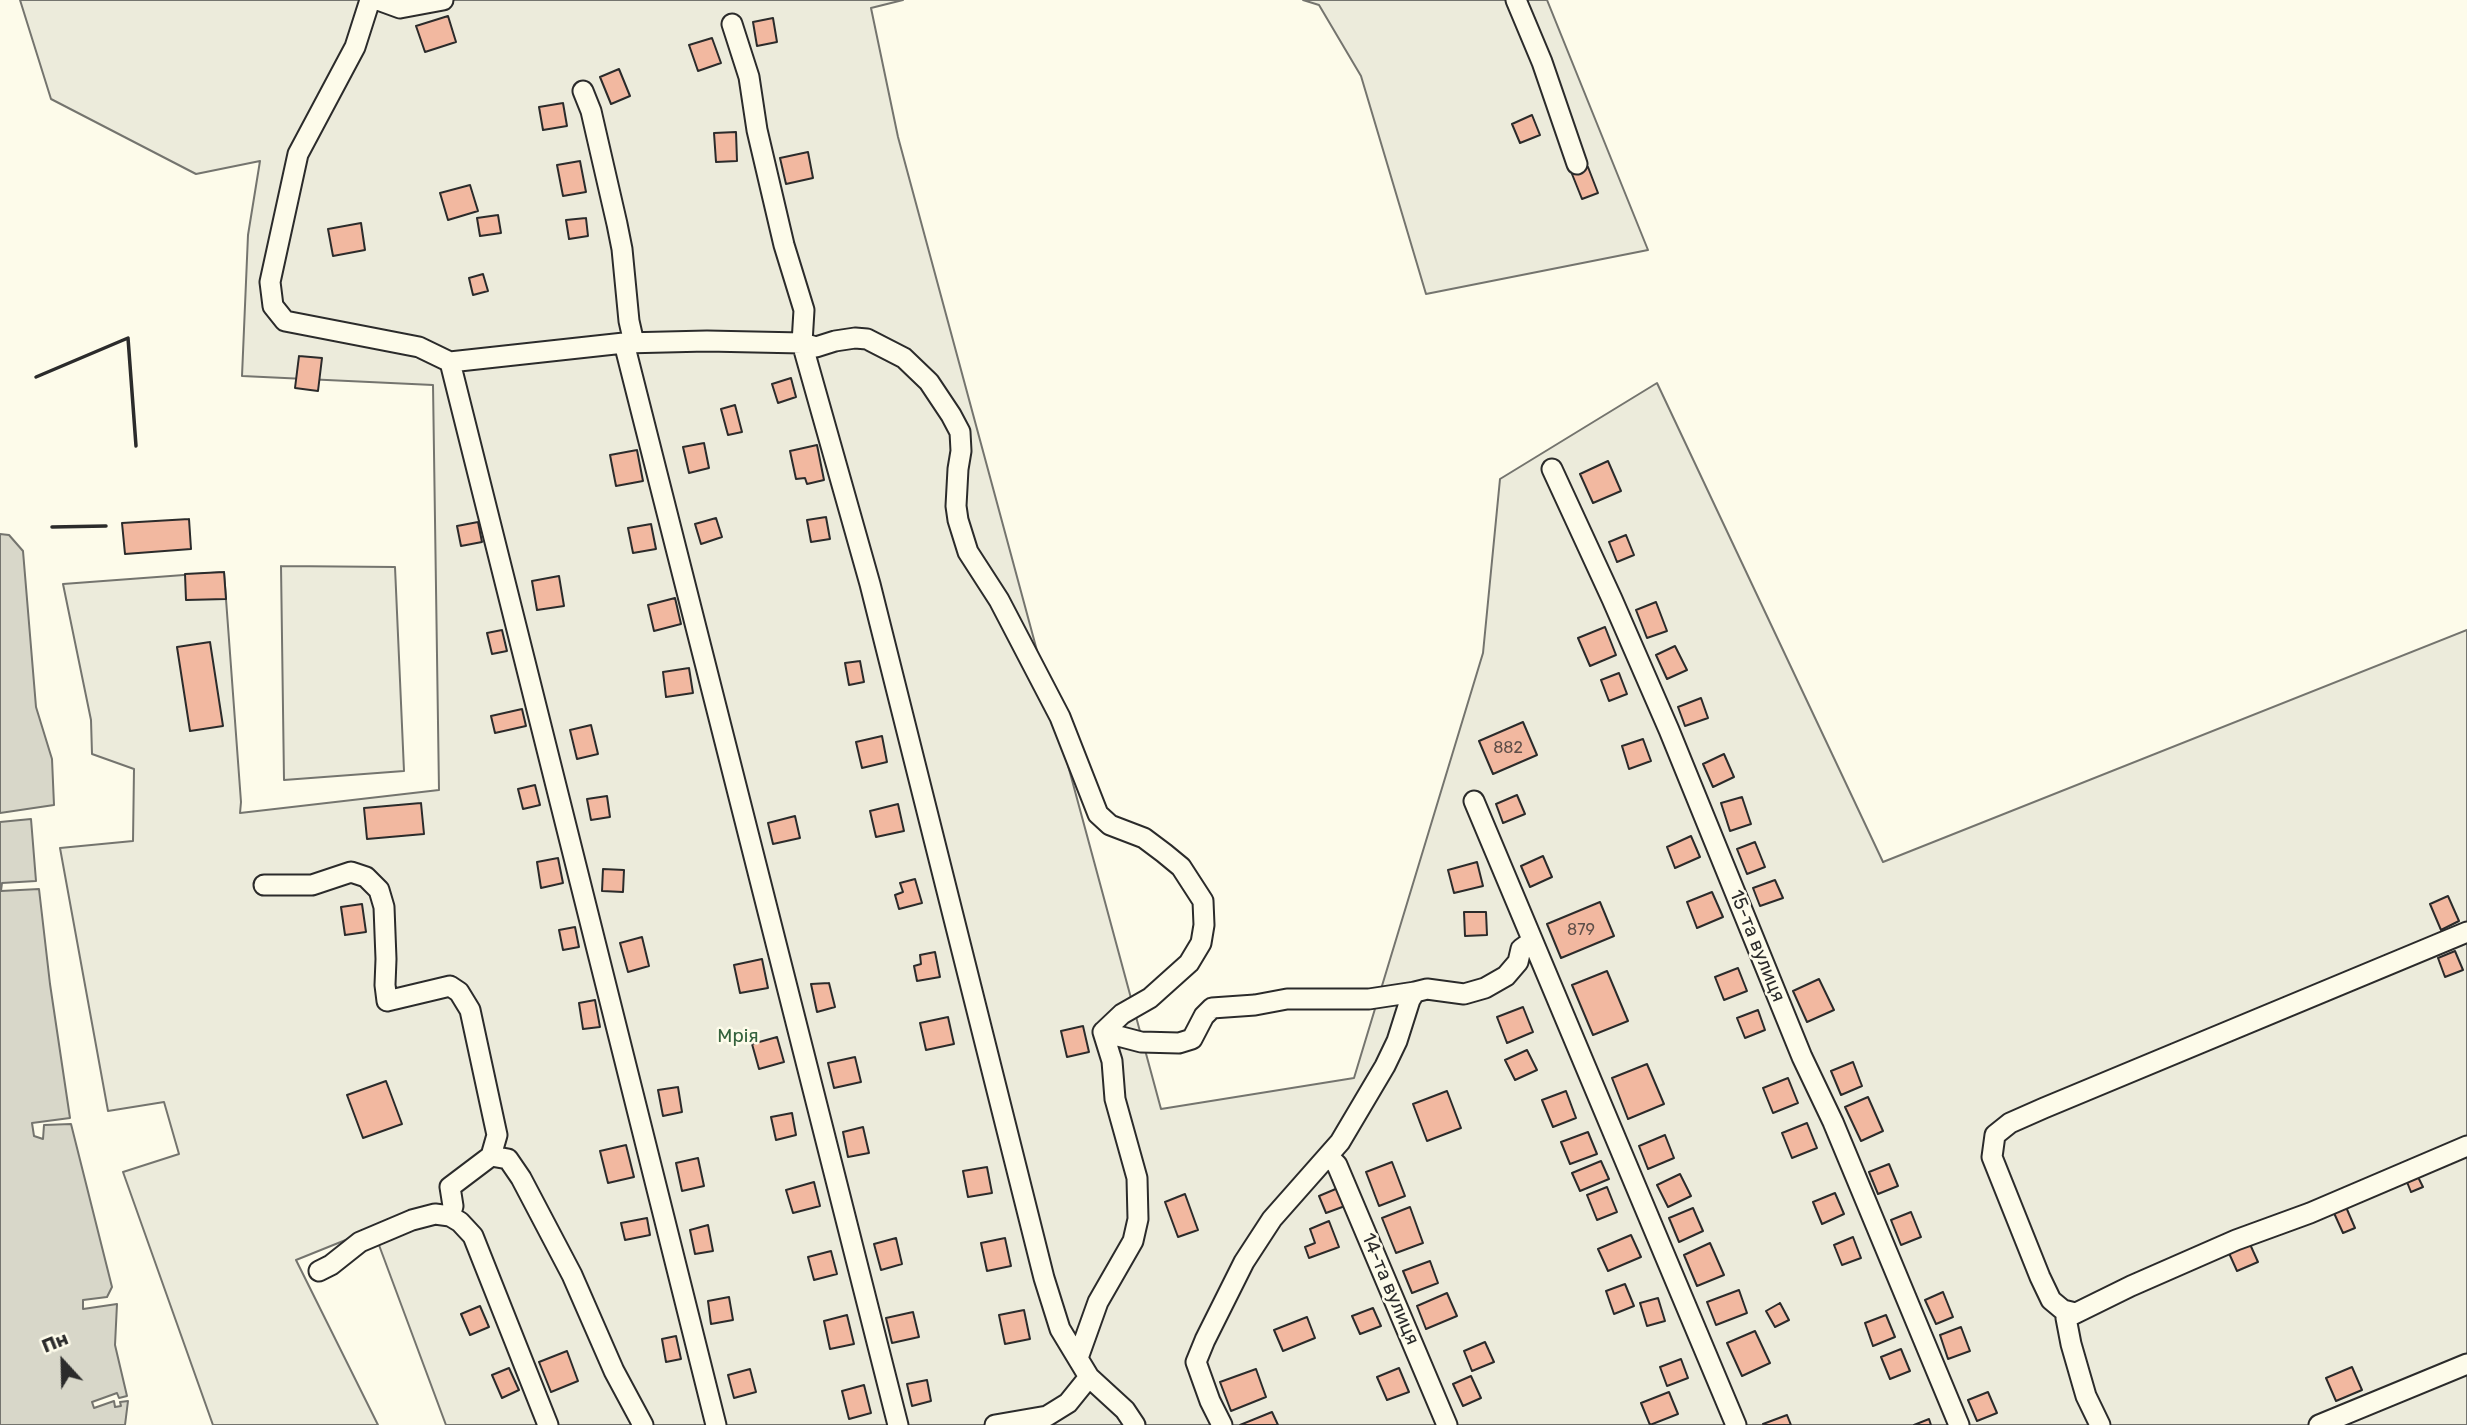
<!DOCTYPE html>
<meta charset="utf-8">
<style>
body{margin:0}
#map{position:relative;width:2467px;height:1425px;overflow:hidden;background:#fdfbea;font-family:Rubik,sans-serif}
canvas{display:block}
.north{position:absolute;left:28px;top:1327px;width:70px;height:70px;-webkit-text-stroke:5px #fdfbea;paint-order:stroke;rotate:338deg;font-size:19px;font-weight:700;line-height:28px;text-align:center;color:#2b2b2b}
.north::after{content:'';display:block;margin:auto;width:24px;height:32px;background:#2b2b2b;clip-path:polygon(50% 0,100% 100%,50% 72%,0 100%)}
</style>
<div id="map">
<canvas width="2467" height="1425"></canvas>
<div class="north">Пн</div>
</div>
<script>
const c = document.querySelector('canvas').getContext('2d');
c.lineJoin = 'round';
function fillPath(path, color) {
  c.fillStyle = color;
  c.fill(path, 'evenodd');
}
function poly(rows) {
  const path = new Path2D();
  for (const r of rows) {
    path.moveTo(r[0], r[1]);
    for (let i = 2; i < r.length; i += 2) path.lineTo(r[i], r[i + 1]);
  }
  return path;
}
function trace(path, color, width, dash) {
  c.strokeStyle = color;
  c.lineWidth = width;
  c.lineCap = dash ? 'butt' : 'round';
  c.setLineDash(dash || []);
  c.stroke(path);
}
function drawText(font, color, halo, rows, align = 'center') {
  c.font = font + ' Rubik,sans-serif';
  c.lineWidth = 5;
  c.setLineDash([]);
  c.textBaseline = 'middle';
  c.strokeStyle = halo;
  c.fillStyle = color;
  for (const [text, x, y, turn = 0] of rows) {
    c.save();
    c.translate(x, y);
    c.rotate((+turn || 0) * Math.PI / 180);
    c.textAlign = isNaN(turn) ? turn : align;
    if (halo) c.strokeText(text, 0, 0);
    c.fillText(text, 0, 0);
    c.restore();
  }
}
const green = poly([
 [20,0,903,0,871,8,898,137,1161,1109,1354,1078,1483,653,1500,479,1657,383,1883,862,2467,630,2467,1425,446,1425,373,1229,296,1260,378,1425,213,1425,123,1172,179,1154,164,1102,108,1111,60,848,133,841,134,769,92,754,91,720,63,584,224,572,241,802,240,813,439,790,433,385,242,376,248,235,260,161,196,174,51,99,20,0],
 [1303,0,1547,0,1648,250,1426,294,1361,76,1319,5,1303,0],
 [281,566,395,567,404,771,284,780,281,566]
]);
const water = poly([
 [0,534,9,535,23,551,36,707,52,759,54,805,0,813,0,534],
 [31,819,36,881,2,883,1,891,39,889,50,984,70,1118,32,1123,34,1136,43,1139,44,1125,71,1124,112,1287,107,1297,83,1300,83,1309,117,1304,115,1345,127,1396,119,1398,117,1393,92,1402,94,1408,114,1401,115,1407,121,1406,120,1402,128,1401,125,1425,0,1425,0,822,31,819]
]);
const building = poly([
 [448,16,456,42,425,52,416,26,448,16],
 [773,18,777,42,757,46,753,22,773,18],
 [712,38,721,63,698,71,689,45,712,38],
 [619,69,630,96,611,104,600,77,619,69],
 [563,103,567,126,543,130,539,107,563,103],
 [1532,115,1540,135,1520,143,1512,124,1532,115],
 [736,132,737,161,716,162,714,133,736,132],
 [808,152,813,178,786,184,780,158,808,152],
 [580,161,586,192,563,196,557,165,580,161],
 [1588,167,1598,193,1582,199,1572,174,1588,167],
 [470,185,478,211,448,220,440,193,470,185],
 [498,215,501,233,480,236,477,218,498,215],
 [586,218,588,236,569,239,566,220,586,218],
 [361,223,365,250,333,256,328,229,361,223],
 [483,274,488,291,473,295,469,278,483,274],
 [299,356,322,358,318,391,295,388,299,356],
 [791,378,796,397,778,403,772,384,791,378],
 [735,405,742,432,728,435,721,409,735,405],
 [704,443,709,468,689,473,683,447,704,443],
 [817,445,824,480,807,484,805,478,796,479,790,451,817,445],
 [637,450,643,481,616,486,610,455,637,450],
 [1608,461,1621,491,1593,503,1580,474,1608,461],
 [826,517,830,539,811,542,807,520,826,517],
 [716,518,722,537,701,544,695,524,716,518],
 [189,519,191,549,125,554,122,523,189,519],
 [478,522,482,542,461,546,457,526,478,522],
 [651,524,656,549,633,553,628,528,651,524],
 [1626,535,1634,555,1617,562,1609,542,1626,535],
 [224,572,226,599,186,600,185,574,224,572],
 [559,576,564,606,537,610,532,581,559,576],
 [675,598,681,624,654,631,648,605,675,598],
 [1656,602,1667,631,1647,638,1636,610,1656,602],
 [1605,627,1616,655,1590,666,1578,638,1605,627],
 [502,630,507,651,492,654,487,633,502,630],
 [210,642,223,726,190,731,177,647,210,642],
 [1675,646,1687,670,1667,679,1656,655,1675,646],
 [860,661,864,682,849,685,845,663,860,661],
 [689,668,693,693,666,697,663,672,689,668],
 [1619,673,1627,694,1609,701,1601,680,1619,673],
 [1701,698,1708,718,1685,726,1678,707,1701,698],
 [522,709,526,726,495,733,491,716,522,709],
 [1523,722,1537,755,1493,774,1479,741,1523,722],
 [591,725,598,754,577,759,570,730,591,725],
 [882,736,887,762,862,768,856,742,882,736],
 [1643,739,1651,761,1629,769,1622,746,1643,739],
 [1724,754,1734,777,1713,787,1703,764,1724,754],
 [535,785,540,805,523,809,518,789,535,785],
 [1517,795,1525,814,1503,823,1496,804,1517,795],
 [607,796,610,817,591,820,587,799,607,796],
 [1742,797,1751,824,1730,831,1721,803,1742,797],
 [421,803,424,834,367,839,364,808,421,803],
 [898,804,904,831,876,837,870,811,898,804],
 [795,816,800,838,773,844,768,823,795,816],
 [1691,836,1700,857,1675,868,1667,847,1691,836],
 [1755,842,1765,867,1747,874,1737,849,1755,842],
 [1543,856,1552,877,1530,887,1521,866,1543,856],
 [558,858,563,883,541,888,537,862,558,858],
 [1477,862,1483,886,1454,893,1448,870,1477,862],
 [603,869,624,870,623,892,602,891,603,869],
 [915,879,922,903,899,909,895,895,903,892,900,883,915,879],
 [1775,880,1783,898,1760,906,1753,888,1775,880],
 [1712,892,1723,917,1697,928,1687,902,1712,892],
 [2448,896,2459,921,2441,930,2430,904,2448,896],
 [1600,902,1614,936,1561,958,1547,924,1600,902],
 [362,904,366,932,345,935,341,907,362,904],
 [1464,912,1486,912,1487,935,1465,936,1464,912],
 [575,927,579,947,563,950,559,930,575,927],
 [642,937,649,966,628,972,620,943,642,937],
 [2455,951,2463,970,2445,977,2438,958,2455,951],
 [935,952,940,977,917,981,914,966,921,964,920,955,935,952],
 [762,959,768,988,740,993,734,965,762,959],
 [1738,968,1747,991,1724,1000,1715,977,1738,968],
 [1607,971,1628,1021,1593,1035,1572,985,1607,971],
 [1819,979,1834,1010,1807,1022,1793,991,1819,979],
 [829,983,835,1007,817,1012,811,984,829,983],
 [595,1000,600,1027,583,1029,579,1003,595,1000],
 [1523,1007,1533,1032,1507,1043,1497,1017,1523,1007],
 [1758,1010,1765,1030,1745,1038,1737,1018,1758,1010],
 [948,1017,954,1044,926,1050,920,1023,948,1017],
 [1083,1026,1089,1052,1067,1057,1061,1031,1083,1026],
 [777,1037,784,1062,759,1069,752,1044,777,1037],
 [1527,1050,1537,1070,1515,1080,1505,1060,1527,1050],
 [855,1057,861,1082,834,1088,828,1063,855,1057],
 [1853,1062,1862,1086,1841,1095,1831,1071,1853,1062],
 [1647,1064,1664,1104,1628,1119,1612,1078,1647,1064],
 [1788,1078,1798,1103,1773,1113,1763,1088,1788,1078],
 [386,1081,402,1124,363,1138,347,1095,386,1081],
 [678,1087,682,1112,663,1116,658,1090,678,1087],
 [1447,1091,1461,1128,1427,1141,1413,1104,1447,1091],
 [1566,1091,1576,1118,1553,1127,1542,1100,1566,1091],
 [1868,1097,1883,1131,1861,1141,1845,1107,1868,1097],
 [792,1113,796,1135,776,1140,771,1117,792,1113],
 [1807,1123,1817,1148,1792,1158,1782,1133,1807,1123],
 [863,1127,869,1153,848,1157,843,1132,863,1127],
 [1588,1132,1597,1154,1570,1164,1561,1142,1588,1132],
 [1665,1135,1674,1158,1648,1169,1639,1146,1665,1135],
 [626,1145,634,1177,608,1183,600,1151,626,1145],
 [698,1158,704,1186,682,1191,676,1163,698,1158],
 [1601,1161,1609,1179,1580,1191,1572,1173,1601,1161],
 [1392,1162,1405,1196,1379,1206,1366,1172,1392,1162],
 [1889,1164,1898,1186,1878,1194,1869,1172,1889,1164],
 [987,1167,992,1193,968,1197,963,1171,987,1167],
 [1680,1174,1691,1196,1668,1207,1657,1185,1680,1174],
 [2418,1177,2423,1187,2411,1192,2407,1182,2418,1177],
 [814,1182,820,1206,793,1213,786,1190,814,1182],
 [1607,1187,1617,1212,1597,1220,1587,1195,1607,1187],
 [1338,1188,1345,1206,1326,1213,1319,1196,1338,1188],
 [1835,1193,1844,1214,1822,1224,1813,1202,1835,1193],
 [1185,1194,1198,1230,1178,1237,1165,1202,1185,1194],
 [1410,1207,1423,1243,1396,1253,1382,1218,1410,1207],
 [2346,1207,2355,1228,2343,1233,2334,1213,2346,1207],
 [1693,1208,1703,1231,1679,1242,1669,1218,1693,1208],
 [1911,1212,1921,1237,1901,1245,1891,1220,1911,1212],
 [647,1218,650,1235,625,1240,621,1223,647,1218],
 [1329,1221,1339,1247,1309,1258,1305,1247,1315,1243,1310,1229,1329,1221],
 [708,1225,713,1251,695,1254,690,1230,708,1225],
 [1631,1235,1641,1257,1608,1271,1598,1249,1631,1235],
 [1853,1237,1861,1258,1842,1265,1834,1245,1853,1237],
 [896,1238,902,1264,881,1270,874,1244,896,1238],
 [1005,1238,1011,1266,987,1271,981,1243,1005,1238],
 [2249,1242,2258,1262,2237,1271,2228,1251,2249,1242],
 [1710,1243,1724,1275,1697,1286,1684,1255,1710,1243],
 [831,1251,837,1274,814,1280,808,1257,831,1251],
 [1430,1261,1438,1283,1412,1293,1403,1271,1430,1261],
 [1625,1284,1634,1306,1614,1314,1606,1291,1625,1284],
 [1739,1290,1747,1313,1716,1325,1707,1302,1739,1290],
 [1943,1292,1953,1317,1936,1324,1925,1300,1943,1292],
 [1447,1293,1457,1316,1426,1329,1417,1306,1447,1293],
 [729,1297,733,1320,711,1324,708,1301,729,1297],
 [1658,1298,1665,1321,1647,1326,1640,1303,1658,1298],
 [1780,1303,1789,1320,1775,1327,1766,1311,1780,1303],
 [480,1306,489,1327,470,1335,461,1314,480,1306],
 [1373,1308,1381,1326,1360,1334,1352,1316,1373,1308],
 [1024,1310,1030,1339,1005,1344,999,1315,1024,1310],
 [913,1312,919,1337,892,1343,886,1318,913,1312],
 [847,1315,854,1344,830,1349,824,1321,847,1315],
 [1886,1315,1895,1337,1873,1346,1865,1323,1886,1315],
 [1307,1317,1315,1338,1283,1351,1274,1330,1307,1317],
 [1961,1327,1970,1351,1948,1359,1940,1335,1961,1327],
 [1755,1331,1770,1363,1742,1376,1727,1343,1755,1331],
 [676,1336,681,1359,666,1362,662,1339,676,1336],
 [1485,1342,1494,1362,1472,1371,1464,1351,1485,1342],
 [1901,1349,1910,1371,1890,1379,1881,1357,1901,1349],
 [567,1351,578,1381,551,1392,539,1362,567,1351],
 [1681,1359,1688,1378,1667,1386,1660,1367,1681,1359],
 [2352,1367,2362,1390,2336,1401,2326,1378,2352,1367],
 [509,1368,519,1390,502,1398,492,1375,509,1368],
 [1399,1368,1409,1392,1387,1400,1377,1377,1399,1368],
 [750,1369,756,1392,734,1398,728,1375,750,1369],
 [1256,1369,1266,1397,1231,1411,1220,1382,1256,1369],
 [1471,1376,1481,1398,1463,1406,1453,1384,1471,1376],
 [927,1380,931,1401,912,1406,907,1384,927,1380],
 [864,1385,871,1413,849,1419,842,1391,864,1385],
 [1669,1392,1678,1414,1650,1425,1641,1403,1669,1392],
 [1988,1392,1997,1413,1977,1421,1968,1400,1988,1392],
 [1272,1412,1278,1425,1240,1425,1272,1412],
 [1787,1415,1791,1425,1764,1425,1763,1424,1787,1415],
 [1929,1419,1931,1425,1914,1425,1929,1419]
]);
const street = poly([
 [370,0,355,47,298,154,270,282,273,306,285,321,419,347,450,362,624,343,707,341,802,343,816,347,835,341,855,338,867,339,904,358,929,382,951,415,960,432,961,451,958,469,956,506,958,520,968,552,999,600,1060,717,1098,814,1110,825,1144,838,1164,853,1181,867,1203,901,1204,925,1201,943,1189,963,1150,998,1122,1014,1103,1032],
 [378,0,400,8,443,0],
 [1516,0,1542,62,1577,164],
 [732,24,749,77,757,130,784,245,804,310,802,343,870,584,1044,1278,1060,1329,1089,1377,1125,1410,1135,1425],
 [583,91,591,111,617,224,622,249,629,321,634,343],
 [624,343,898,1425],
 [450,362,716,1425],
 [1552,469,1612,599,1669,730,1802,1057,1833,1122,1959,1425],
 [1474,801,1736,1425],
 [264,885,312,885,351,872,366,877,379,890,384,907,386,959,385,985,387,1001,450,986,459,992,470,1010,497,1135,491,1156,450,1187,453,1206,450,1216],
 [491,1156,508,1159,521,1178,572,1275,614,1371,643,1425],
 [1328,1156,1337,1165,1447,1425],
 [319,1271,331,1265,360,1242,412,1220,435,1214,450,1216,460,1222,473,1236,548,1425],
 [2075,1313,2063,1310,2051,1300,2040,1277,1992,1157,1995,1135,2010,1123,2044,1108,2467,932],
 [1078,1358,1098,1302,1133,1241,1138,1219,1137,1178,1115,1099,1112,1061,1103,1032,1141,1042,1179,1043,1192,1039,1204,1016,1212,1008,1255,1005,1287,999,1369,999,1415,992],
 [995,1425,1047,1416,1068,1403,1089,1377],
 [1222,1425,1210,1401,1196,1362,1205,1340,1244,1262,1272,1219,1340,1142,1385,1066,1397,1041,1410,1000,1415,992,1427,989,1464,994,1485,988,1506,976,1518,962,1521,949,1532,941],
 [2100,1425,2086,1396,2071,1344,2066,1318,2131,1286,2236,1240,2310,1213,2467,1146],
 [2319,1425,2467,1364]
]);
const wall = poly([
 [36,377,128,338,136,446],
 [52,527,106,526]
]);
const numberNames = [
 ["882",1508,748],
 ["879",1581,930]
];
const streetNames = [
 ["15-та вулиця",1757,946,68],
 ["14-та вулиця",1390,1289,67]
];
const parkNames = [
 ["Мрія",738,1037]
];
fillPath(green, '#ecebdb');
trace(green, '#74746e', 2);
fillPath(water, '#d8d7c9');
trace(water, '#74746e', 2);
fillPath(building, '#f2b8a0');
trace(building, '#2b2b2b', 2);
trace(street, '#2b2b2b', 23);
trace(street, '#fdfbea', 19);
trace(wall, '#2b2b2b', 3.5);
drawText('16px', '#5d4e48', null, numberNames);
drawText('19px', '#2b2b2b', '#fdfbea', streetNames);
drawText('19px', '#34623c', '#fdfbea', parkNames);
</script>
